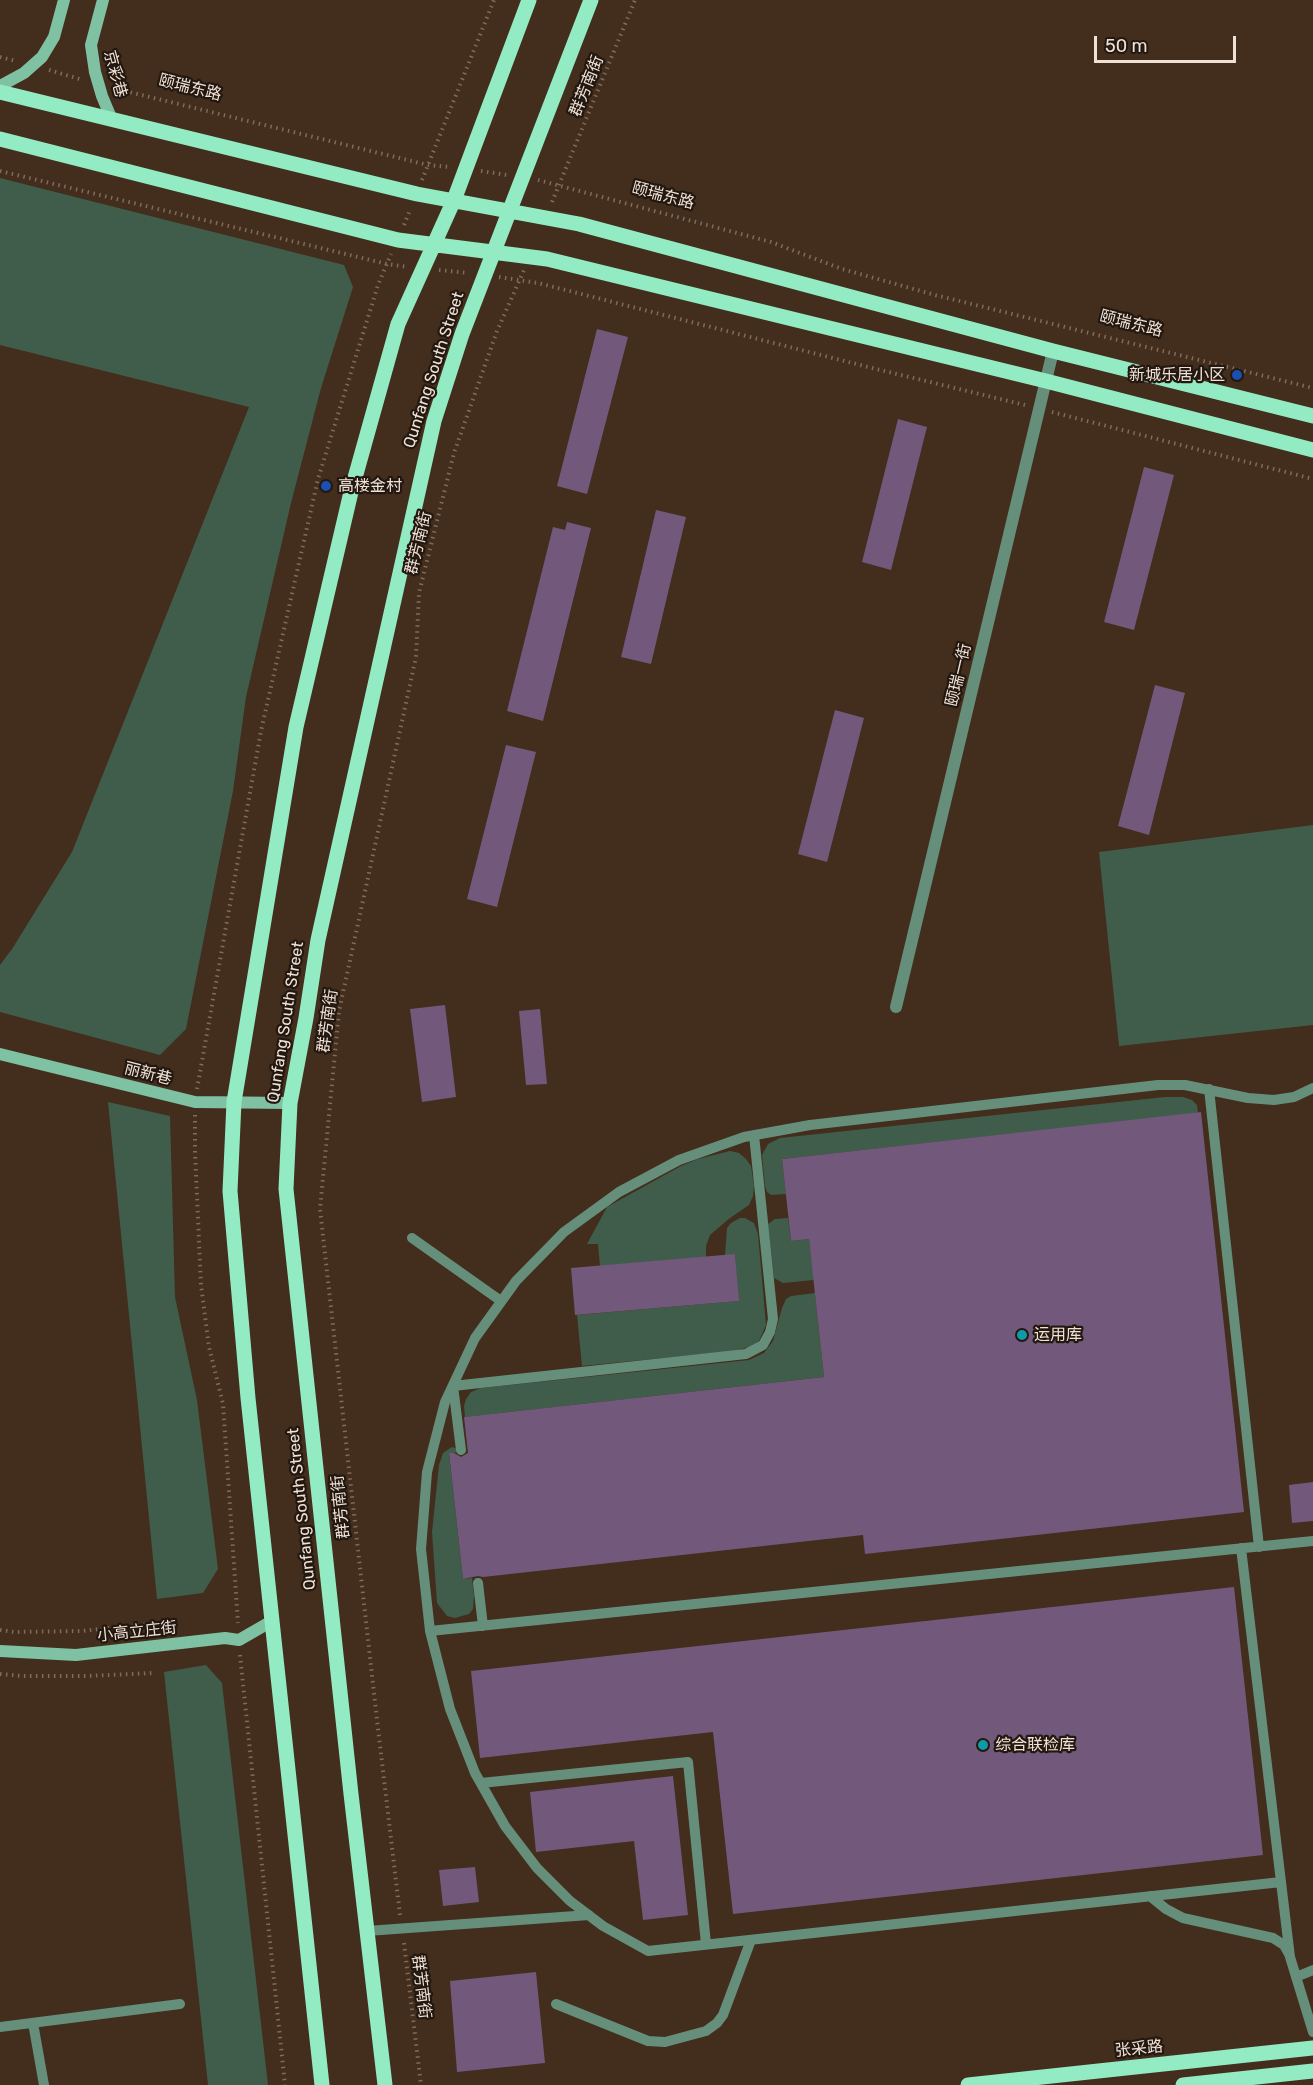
<!DOCTYPE html>
<meta charset="utf-8">
<style>
body{margin:0}
#map{position:relative;width:1313px;height:2085px;overflow:hidden;background:#432d1c;font-family:Rubik,sans-serif}
canvas{display:block}
.scale{position:absolute;left:1094px;top:36px;width:142px;height:27px;box-sizing:border-box;border:3px solid #f0e1d6;border-top:0;padding-left:8px;font-size:18px;line-height:21px;white-space:nowrap;color:#f0e1d6;-webkit-text-stroke:4px #221810;paint-order:stroke}
</style>
<div id="map">
<canvas width="1313" height="2085"></canvas>
<div class="scale">50 m</div>
</div>
<script>
const c = document.querySelector('canvas').getContext('2d');
c.lineJoin = 'round';
function fillPath(path, color) {
  c.fillStyle = color;
  c.fill(path, 'evenodd');
}
function poly(rows) {
  const path = new Path2D();
  for (const r of rows) {
    path.moveTo(r[0], r[1]);
    for (let i = 2; i < r.length; i += 2) path.lineTo(r[i], r[i + 1]);
  }
  return path;
}
function trace(path, color, width, dash) {
  c.strokeStyle = color;
  c.lineWidth = width;
  c.lineCap = dash ? 'butt' : 'round';
  c.setLineDash(dash || []);
  c.stroke(path);
}
function drawText(font, color, halo, rows, align = 'center') {
  c.font = font + ' Rubik,"Noto Sans SC",sans-serif';
  c.lineWidth = 4.5;
  c.setLineDash([]);
  c.textBaseline = 'middle';
  c.strokeStyle = halo;
  c.fillStyle = color;
  for (const [text, x, y, turn = 0] of rows) {
    c.save();
    c.translate(x, y);
    c.rotate((+turn || 0) * Math.PI / 180);
    c.textAlign = isNaN(turn) ? turn : align;
    if (halo) c.strokeText(text, 0, 0);
    c.fillText(text, 0, 0);
    c.restore();
  }
}
const green = poly([
 [0,178,344,265,353,287,321,388,291,503,246,697,233,791,186,1029,160,1055,0,1012,0,965,12,949,72,852,249,407,0,345],
 [1313,825,1313,1025,1119,1046,1099,852],
 [1165,1097,1183,1097,1192,1100,1197,1105,1198,1113,782,1159,786,1194,771,1195,767,1192,765,1186,762,1155,768,1144,780,1138],
 [108,1102,170,1116,175,1297,197,1400,218,1569,203,1593,157,1599],
 [730,1151,739,1153,746,1159,751,1166,754,1186,753,1196,749,1205,730,1218,710,1235,706,1246,706,1257,600,1266,598,1244,587,1244,607,1207,681,1166,698,1159],
 [740,1218,745,1218,754,1223,758,1234,766,1325,759,1341,749,1347,734,1351,582,1366,577,1315,738,1301,735,1255,725,1255,727,1228,731,1223],
 [788,1218,791,1241,809,1239,814,1280,783,1283,774,1278,768,1224,775,1219],
 [815,1293,824,1377,465,1417,464,1406,466,1399,471,1392,481,1388,749,1360,764,1353,773,1341,782,1308,786,1299,791,1296],
 [452,1447,458,1449,458,1452,449,1454,463,1579,472,1578,474,1596,473,1609,469,1614,455,1618,447,1616,437,1603,432,1532,439,1465,443,1453],
 [206,1665,222,1683,268,2085,208,2085,164,1672]
]);
const building = poly([
 [597,329,628,337,587,494,557,486],
 [898,419,927,427,891,570,862,562],
 [1144,467,1174,475,1134,630,1104,622],
 [656,510,686,517,651,664,621,657],
 [567,522,591,528,543,721,507,711,553,527,565,530],
 [1155,685,1185,693,1149,835,1118,826],
 [835,710,864,718,827,862,798,854],
 [506,745,536,752,497,907,467,899],
 [445,1005,456,1097,422,1102,410,1009],
 [540,1009,547,1084,526,1085,519,1011],
 [1201,1112,1244,1512,865,1554,863,1535,483,1577,478,1576,463,1579,449,1453,454,1453,461,1457,468,1453,464,1417,824,1377,809,1239,791,1241,782,1159],
 [735,1254,739,1301,575,1315,571,1268],
 [1313,1482,1313,1521,1292,1523,1289,1485],
 [1234,1587,1263,1855,733,1914,713,1732,480,1758,471,1671],
 [673,1776,688,1915,643,1920,634,1841,536,1852,530,1792],
 [475,1867,479,1902,443,1906,439,1870],
 [536,1972,545,2063,457,2072,450,1981]
]);
const path = poly([
 [0,57,16,61],
 [49,70,83,80],
 [113,88,428,165,450,167],
 [0,171,387,264,408,267],
 [481,171,507,175],
 [422,180,494,0],
 [538,180,771,242,842,269,935,295,1313,388],
 [552,202,635,0],
 [404,225,410,210],
 [439,270,468,273],
 [499,277,538,283,868,367,1025,405],
 [1052,412,1313,479],
 [197,1089,261,731,318,479,378,285,391,254],
 [195,1115,195,1152,201,1285,209,1347,223,1404,238,1623],
 [0,1630,14,1632,81,1631,149,1624],
 [240,1655,285,2085],
 [0,1674,22,1676,87,1676,153,1673],
 [400,1915,377,1720,320,1209,339,1011,416,657,419,593,454,453,497,331,524,270],
 [404,1943,421,2085]
]);
const lane = poly([
 [1209,1089,1259,1547],
 [412,1238,501,1301],
 [461,1450,453,1386,746,1354,763,1345,770,1332,773,1319,754,1135],
 [1241,1548,1290,1957,1313,2032],
 [478,1583,483,1626],
 [430,1631,1313,1541],
 [481,1783,688,1762,706,1944],
 [1281,1882,648,1951,603,1926,570,1901,537,1868,505,1826,475,1773,450,1709,430,1631,421,1549,427,1472,445,1402,475,1338,516,1281,564,1232,619,1192,679,1160,744,1137,810,1125,1158,1085,1185,1085,1248,1098,1274,1100,1294,1097,1313,1088],
 [1150,1896,1166,1909,1183,1918,1273,1938,1284,1945,1289,1954],
 [367,1931,589,1915],
 [1296,1977,1313,1970],
 [556,2004,648,2041,665,2042,706,2031,717,2023,723,2015,751,1940],
 [33,2023,44,2085],
 [0,2027,180,2004]
]);
const street = poly([
 [896,1007,1053,351]
]);
const secondary = poly([
 [103,0,91,45,95,72,102,96,112,120],
 [0,86,24,73,42,57,54,37,64,0],
 [0,1054,195,1102,290,1103],
 [0,1651,76,1655,225,1638,239,1640,272,1621]
]);
const primary = poly([
 [0,92,417,194,579,224,1053,351,1313,416],
 [0,139,398,240,547,259,1046,381,1313,450],
 [322,2085,248,1398,230,1191,234,1102,296,727,351,492,398,324,454,200,529,0],
 [385,2085,351,1794,286,1189,290,1103,306,1018,318,940,434,421,462,334,591,0],
 [968,2085,1313,2048],
 [1183,2085,1313,2071]
]);
const markers = [
 [1237,375,6,"#1a4fb4"],
 [326,486,6,"#1a4fb4"],
 [1022,1335,6,"#0f9aa8"],
 [983,1745,6,"#0f9aa8"]
];
const streetNames = [
 ["京彩巷",115,74,75],
 ["群芳南街",587,86,-68],
 ["颐瑞东路",190,88,14],
 ["颐瑞东路",663,196,15],
 ["颐瑞东路",1131,324,14],
 ["Qunfang South Street",434,370,-72],
 ["群芳南街",419,543,-76],
 ["颐瑞一街",959,675,-77],
 ["群芳南街",328,1021,-82],
 ["Qunfang South Street",286,1022,-81],
 ["丽新巷",148,1074,14],
 ["群芳南街",341,1507,-96],
 ["Qunfang South Street",302,1509,-96],
 ["小高立庄街",137,1632,-6],
 ["群芳南街",421,1987,83],
 ["张采路",1139,2049,-6]
];
const poiNames = [
 ["新城乐居小区",1225,375,"right"],
 ["高楼金村",338,486],
 ["运用库",1034,1335],
 ["综合联检库",995,1745]
];
fillPath(green, '#3f5d4a');
fillPath(building, '#72587b');
trace(path, '#7f6c5d', 4, [1.5, 4.5]);
trace(lane, '#658f7b', 10);
trace(street, '#658f7b', 12);
trace(secondary, '#7fc2a3', 12);
trace(primary, '#92ebc2', 15);
for (const [x, y, r, color] of markers) {
  const dot = new Path2D();
  dot.arc(x, y, r, 0, 2 * Math.PI);
  c.fillStyle = color;
  c.fill(dot);
  trace(dot, '#221810', 2);
}
drawText('16px', '#f0e1d6', '#221810', streetNames);
drawText('16px', '#f0e1d6', '#221810', poiNames, 'left');
</script>
